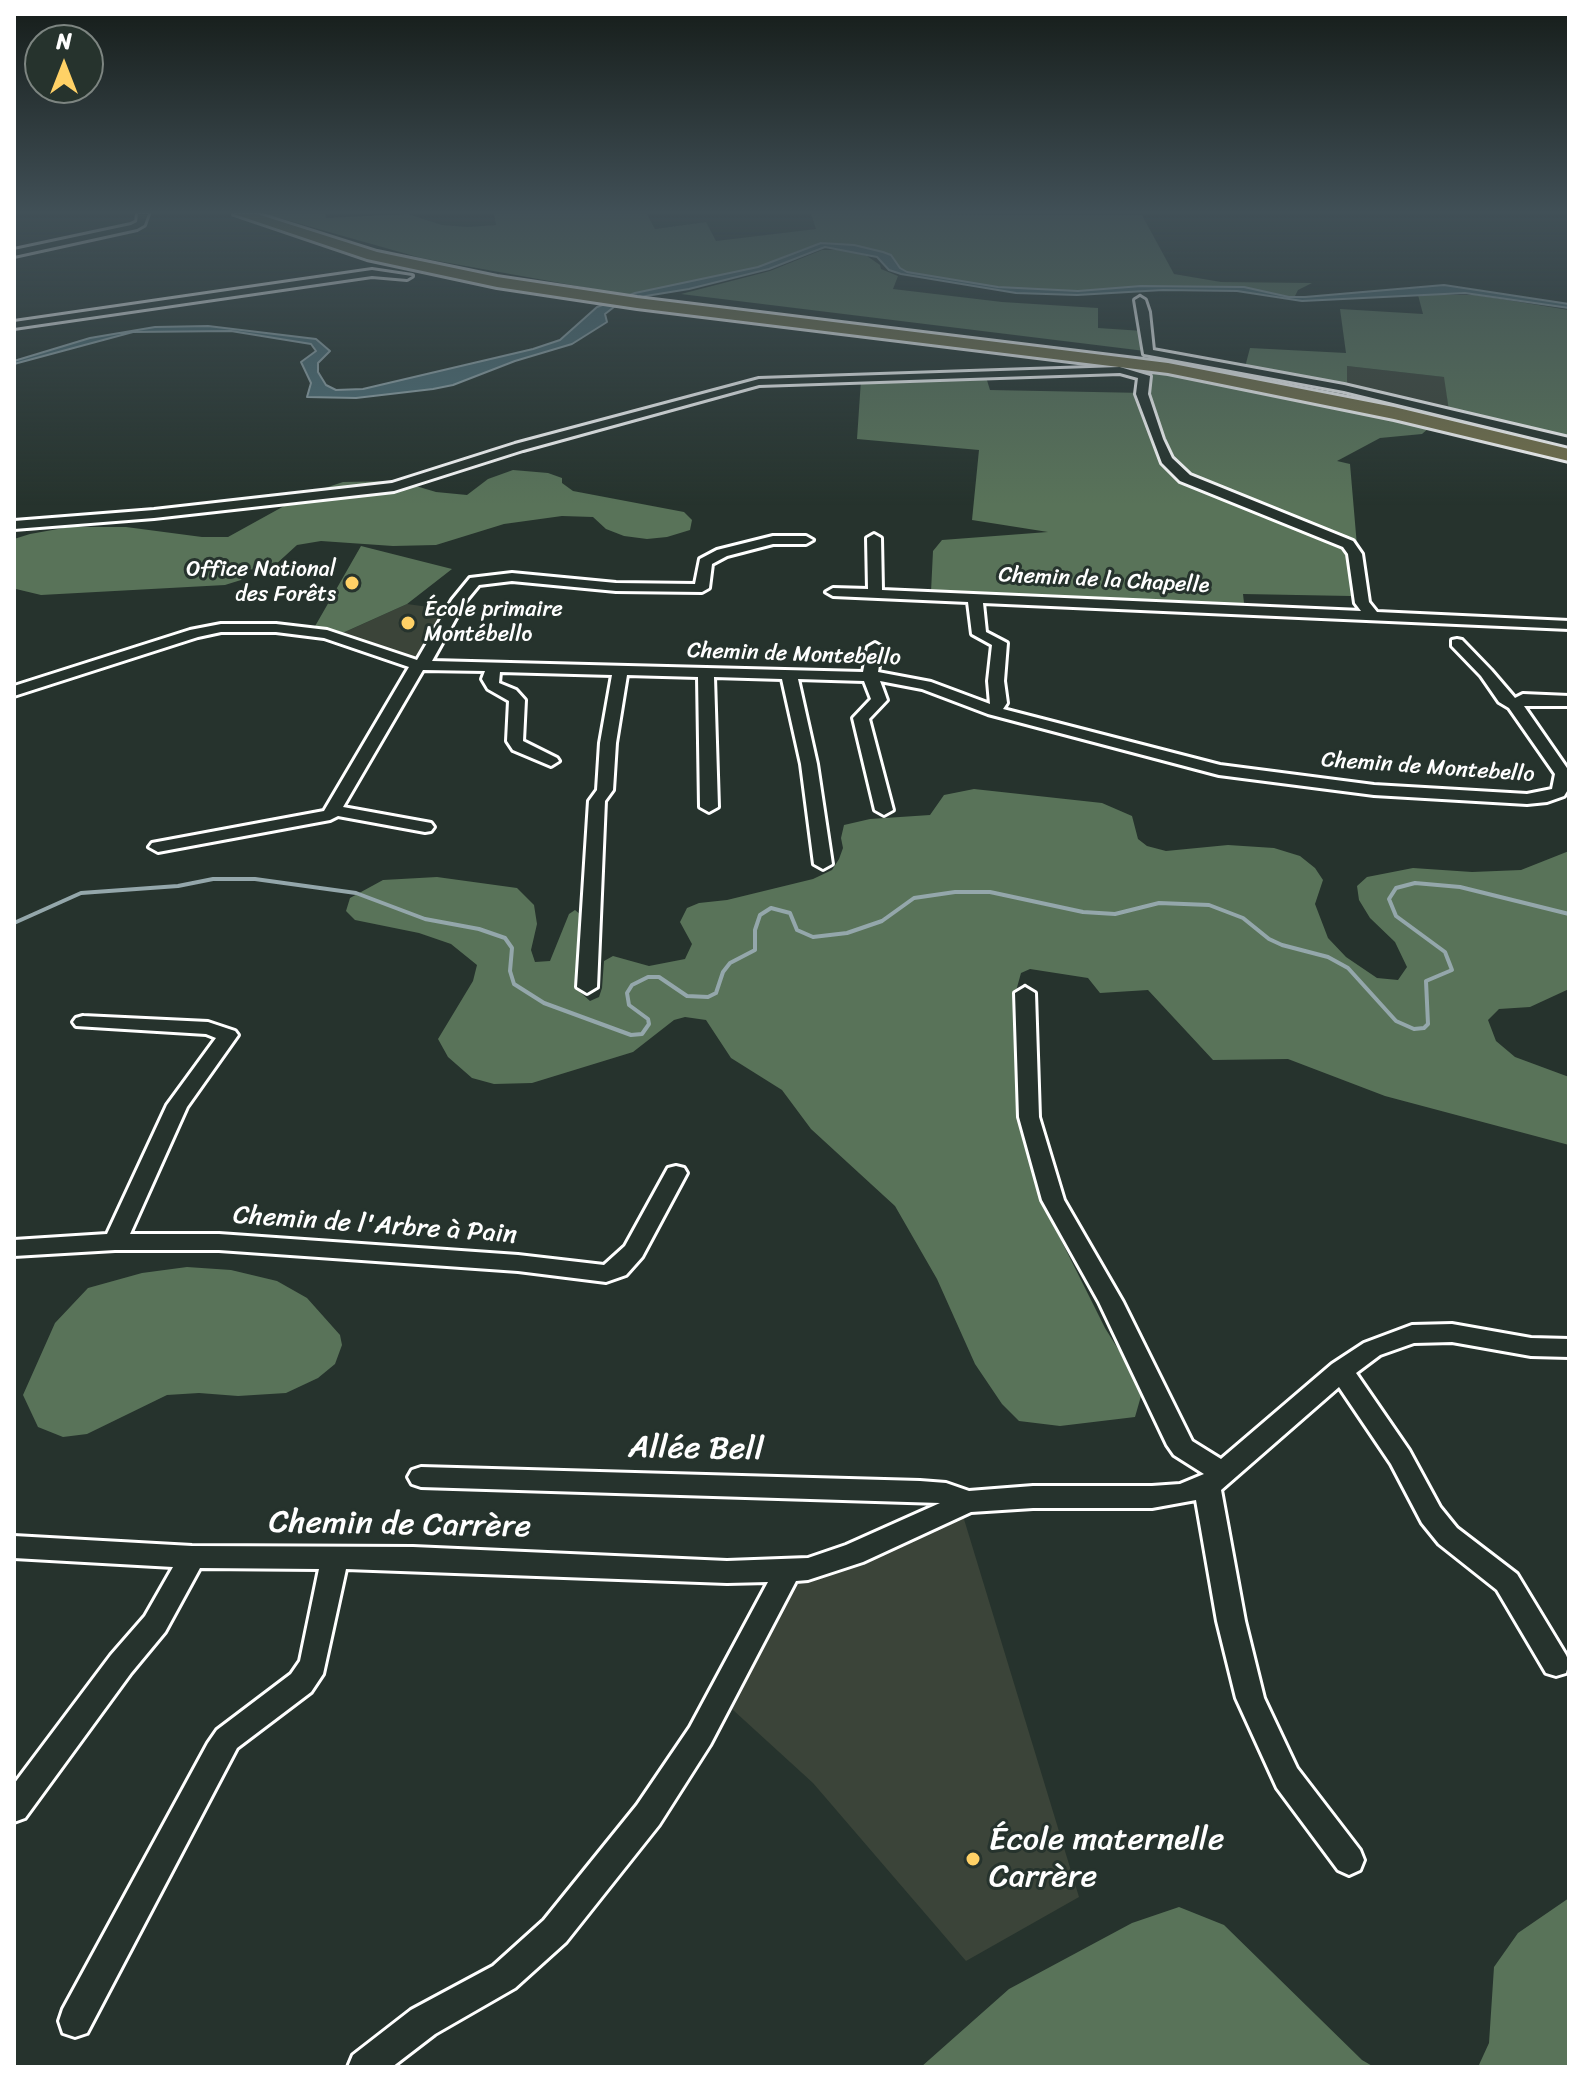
<!DOCTYPE html>
<meta charset="utf-8">
<style>
body{margin:0}
#map{position:relative;width:1583px;height:2081px;overflow:hidden;background:#26332d;font-family:Sriracha,sans-serif}
canvas{display:block}
.frame{position:absolute;inset:0;border:16px solid #fff;pointer-events:none}
.north{position:absolute;left:24px;top:24px;width:80px;height:80px;box-sizing:border-box;background:#26332d;border:2px solid #7d8581;border-radius:50%;rotate:0deg;font-size:22px;font-weight:700;line-height:32px;text-align:center;color:#fff}
.north::after{content:'';display:block;margin:auto;width:28px;height:36px;background:#ffd166;clip-path:polygon(50% 0,100% 100%,50% 72%,0 100%)}
</style>
<div id="map">
<canvas width="1583" height="2081"></canvas>
<div class="frame"></div>
<div class="north">N</div>
</div>
<script>
const c = document.querySelector('canvas').getContext('2d');
c.lineJoin = 'round';
function fillPath(path, color) {
  c.fillStyle = color;
  c.fill(path, 'evenodd');
}
function poly(rows) {
  const path = new Path2D();
  for (const r of rows) {
    path.moveTo(r[0], r[1]);
    for (let i = 2; i < r.length; i += 2) path.lineTo(r[i], r[i + 1]);
  }
  return path;
}
function trace(path, color, width, dash) {
  c.strokeStyle = color;
  c.lineWidth = width;
  c.lineCap = dash ? 'butt' : 'round';
  c.setLineDash(dash || []);
  c.stroke(path);
}
function drawText(font, color, halo, rows, align = 'center') {
  c.font = font + ' Sriracha,sans-serif';
  c.lineWidth = 6;
  c.setLineDash([]);
  c.textBaseline = 'middle';
  c.strokeStyle = halo;
  c.fillStyle = color;
  for (const [text, x, y, turn = 0] of rows) {
    c.save();
    c.translate(x, y);
    c.rotate((+turn || 0) * Math.PI / 180);
    c.textAlign = isNaN(turn) ? turn : align;
    if (halo) c.strokeText(text, 0, 0);
    c.fillText(text, 0, 0);
    c.restore();
  }
}
const built = poly([
 [1347,366,1445,377,1449,411,1347,387],
 [407,604,458,611,424,665,334,637],
 [960,1506,1079,1897,966,1961,813,1783,721,1699,783,1581]
]);
const green = poly([
 [265,214,325,214,326,218,408,214,442,225,468,227,496,225,494,214,647,214,655,229,706,222,716,241,816,229,811,214,1142,215,1174,274,1221,282,1312,283,1298,290,1295,296,1289,297,1244,287,1141,286,1078,291,998,287,907,272,900,268,891,255,834,243,803,249,758,267,627,295,421,258],
 [822,250,844,250,867,256,880,265,881,269,898,276,893,289,1002,302,1098,308,1098,328,1143,331,1145,351,681,294,770,271],
 [1418,295,1476,295,1569,310,1569,439,1449,411,1444,377,1347,366,1347,387,1245,367,1250,348,1346,353,1340,309,1423,314],
 [1152,372,1271,391,1430,427,1422,434,1380,438,1337,461,1350,464,1357,546,1338,534,1242,500,1336,540,1349,551,1351,596,1243,594,1244,603,1239,605,931,592,933,551,942,540,1048,532,972,520,979,450,857,439,861,380,986,377,990,390,1145,393],
 [513,470,548,473,562,478,562,483,573,491,684,512,692,520,690,530,667,537,647,539,624,536,606,529,593,517,562,516,504,524,436,545,393,546,321,541,297,545,274,566,265,571,248,569,241,580,225,585,41,595,16,589,14,539,30,534,69,527,126,527,202,537,228,537,304,495,343,482,399,481,436,492,467,495,488,479],
 [361,546,452,569,407,604,338,635,314,628],
 [974,789,1102,803,1132,816,1138,839,1147,846,1166,851,1228,845,1274,848,1300,856,1315,868,1323,880,1315,904,1328,938,1346,957,1377,978,1398,980,1407,967,1395,942,1370,918,1359,900,1357,886,1367,877,1413,868,1472,872,1521,870,1569,851,1569,989,1530,1007,1499,1009,1488,1020,1496,1041,1515,1057,1569,1077,1569,1145,1385,1096,1288,1059,1213,1060,1148,990,1100,993,1088,978,1030,969,1021,973,1013,1002,1037,1163,1051,1220,1105,1328,1143,1389,1135,1417,1060,1426,1019,1421,1002,1404,975,1364,937,1279,895,1206,811,1129,782,1090,731,1058,706,1020,685,1017,674,1020,633,1052,532,1083,494,1084,472,1078,448,1057,438,1039,473,981,477,965,451,944,419,933,355,920,346,911,350,898,383,880,437,877,517,888,534,905,537,924,531,950,535,962,550,961,569,914,575,910,581,915,580,992,590,1001,599,997,602,988,604,961,613,956,649,966,685,959,692,944,680,922,687,908,699,903,727,900,813,879,832,870,839,859,843,848,841,838,844,825,870,819,930,815,944,795],
 [187,1267,231,1270,277,1281,307,1298,340,1335,342,1345,335,1364,318,1378,286,1393,238,1396,199,1393,167,1395,87,1434,63,1437,38,1427,23,1395,55,1323,88,1288,142,1273],
 [1569,1898,1569,2067,1478,2067,1489,2043,1494,1967,1518,1933],
 [1179,1907,1224,1925,1362,2060,1374,2067,921,2067,1009,1989,1132,1923]
]);
const water = poly([
 [821,243,854,245,883,252,891,255,900,268,907,272,998,287,1078,291,1141,286,1244,287,1289,297,1305,297,1444,285,1569,304,1569,308,1465,293,1302,301,1237,291,1163,290,1077,295,1016,293,901,274,889,270,877,257,825,247,769,269,689,289,646,296,614,307,605,314,607,322,572,344,515,361,453,385,433,389,356,398,307,397,311,383,301,362,316,351,311,344,231,331,133,332,14,364,14,361,90,338,155,327,208,326,316,339,330,351,318,363,318,372,326,385,336,390,363,389,533,349,560,340,597,307,635,293,758,267,821,243]
]);
const stream = poly([
 [14,923,81,893,178,886,213,879,255,879,356,893,425,919,479,929,505,938,512,948,510,971,514,984,544,1003,631,1035,642,1034,649,1024,648,1019,629,1005,627,993,632,985,648,977,659,977,687,996,708,997,716,993,723,972,730,963,755,950,755,930,760,915,771,908,790,913,797,930,813,937,847,933,882,921,914,898,955,892,990,892,1083,912,1115,914,1159,903,1209,905,1243,918,1269,939,1282,945,1328,957,1348,968,1396,1021,1414,1029,1424,1028,1428,1024,1426,981,1452,970,1445,952,1396,916,1389,899,1396,888,1415,883,1460,887,1569,914]
]);
const minor = poly([
 [138,214,148,214,144,225,137,229,14,256,14,250,131,225,137,222,138,214],
 [372,270,412,276,407,279,372,276,14,328,14,322,372,270],
 [1140,297,1145,300,1149,312,1153,350,1344,385,1569,438,1569,446,1344,391,1144,354,1135,300,1140,297],
 [1120,367,1150,376,1148,394,1163,439,1172,458,1190,475,1353,541,1362,554,1369,602,1377,612,1569,621,1569,629,983,603,986,632,1007,643,1004,681,1007,703,1003,709,1220,765,1374,785,1527,794,1552,789,1555,774,1509,708,1499,702,1481,676,1452,646,1452,640,1457,639,1462,640,1491,670,1515,698,1523,694,1569,696,1569,706,1524,706,1569,771,1569,788,1564,796,1547,802,1527,804,1374,795,1219,775,988,714,922,689,880,681,887,700,869,719,893,810,884,815,875,810,853,718,871,699,864,681,798,679,817,764,832,864,823,869,814,864,801,764,782,679,714,677,718,807,709,812,700,807,698,677,627,675,616,743,613,790,605,801,597,987,587,993,577,987,589,801,597,790,600,743,612,675,500,672,499,683,516,690,525,700,523,741,557,758,559,761,551,766,513,750,507,741,509,701,488,689,482,679,485,671,423,670,343,807,431,823,434,827,431,831,425,832,338,816,330,820,158,852,149,847,152,843,324,811,409,667,324,638,276,632,221,632,198,637,14,696,14,686,190,630,221,624,276,624,327,630,417,660,452,600,470,578,512,573,616,583,695,584,700,559,717,550,773,536,806,536,813,540,806,544,773,544,727,556,712,564,709,588,702,592,616,591,512,581,479,585,465,602,432,661,863,672,868,647,875,643,882,647,878,672,931,682,990,704,988,681,992,645,972,634,968,602,833,596,826,592,833,588,868,589,867,538,874,534,881,538,882,590,1361,611,1355,603,1348,554,1343,547,1180,481,1162,463,1136,394,1138,378,1120,373,759,385,523,450,394,491,154,518,14,529,14,521,154,510,392,483,515,444,759,379,1120,367],
 [1025,987,1035,993,1039,1117,1064,1200,1123,1302,1192,1441,1221,1459,1332,1364,1364,1343,1412,1325,1452,1324,1531,1338,1569,1339,1569,1357,1531,1356,1452,1342,1414,1343,1380,1355,1356,1373,1409,1450,1440,1507,1457,1528,1517,1574,1566,1655,1569,1662,1566,1673,1556,1676,1546,1673,1497,1590,1439,1544,1422,1523,1391,1464,1339,1387,1221,1490,1245,1621,1264,1698,1297,1768,1360,1850,1364,1860,1360,1870,1349,1875,1338,1870,1277,1788,1236,1698,1217,1621,1196,1500,1152,1508,1033,1508,971,1512,863,1562,808,1580,796,1581,710,1745,659,1825,566,1942,515,1988,435,2034,392,2067,348,2067,353,2055,411,2010,493,1966,544,1920,637,1805,690,1727,768,1582,727,1583,346,1569,323,1674,311,1692,237,1748,87,2033,75,2037,63,2033,59,2021,63,2009,208,1743,217,1730,291,1674,300,1661,319,1569,200,1568,165,1632,131,1673,25,1818,14,1822,14,1784,111,1655,145,1616,173,1567,14,1558,14,1536,192,1546,413,1547,727,1561,808,1558,846,1545,940,1503,421,1487,412,1484,408,1477,412,1470,421,1467,920,1481,946,1483,969,1491,1033,1486,1152,1486,1180,1484,1204,1474,1174,1455,1167,1445,1099,1302,1042,1200,1019,1117,1015,993,1025,987],
 [83,1016,208,1022,235,1031,238,1035,187,1107,130,1234,219,1234,518,1255,604,1265,625,1246,668,1168,676,1166,684,1168,687,1173,642,1257,626,1275,606,1282,518,1271,219,1250,115,1250,14,1256,14,1240,107,1234,167,1105,216,1038,206,1034,76,1026,73,1022,76,1018,83,1016]
]);
const trunk = poly([
 [234,214,257,214,377,252,497,277,637,298,1168,363,1394,407,1569,449,1569,461,1394,419,1168,373,637,308,497,287,367,259,234,214]
]);
const markers = [
 [352,583,8,"#ffd166"],
 [408,623,8,"#ffd166"],
 [973,1859,8,"#ffd166"]
];
const farPoinames = [
 ["Office National",336,570],
 ["des Forêts",336,595],
 ["École primaire",424,610,"left"],
 ["Montébello",424,635,"left"]
];
const farStreetnames = [
 ["Chemin de la Chapelle",1104,581,3],
 ["Chemin de Montebello",794,655,2],
 ["Chemin de Montebello",1428,768,4]
];
const streetNames = [
 ["Chemin de l'Arbre à Pain",375,1226,4]
];
const nearStreetnames = [
 ["Allée Bell",696,1450,1],
 ["Chemin de Carrère",400,1526,1]
];
const nearPoinames = [
 ["École maternelle",989,1841],
 ["Carrère",989,1878]
];
fillPath(built, '#3b4439');
fillPath(green, '#597359');
fillPath(water, '#4c6c73');
trace(water, '#94a7ab', 2);
trace(stream, '#94a7ab', 4);
trace(minor, '#fff', 6);
trace(trunk, '#fff', 6);
fillPath(minor, '#26332d');
fillPath(trunk, '#726f4a');
const sky = c.createLinearGradient(0, 0, 0, 506);
sky.addColorStop(0, '#151c19');
sky.addColorStop(0.42, '#415057');
sky.addColorStop(1, '#41505700');
c.fillStyle = sky;
c.fillRect(0, 0, 1583, 506);
for (const [x, y, r, color] of markers) {
  const dot = new Path2D();
  dot.arc(x, y, r, 0, 2 * Math.PI);
  c.fillStyle = color;
  c.fill(dot);
  trace(dot, '#26332d', 3);
}
drawText('22px', '#fff', '#26332d', farPoinames, 'right');
drawText('22px', '#fff', '#26332d', farStreetnames);
drawText('26px', '#fff', '#26332d', streetNames);
drawText('32px', '#fff', '#26332d', nearStreetnames);
drawText('32px', '#fff', '#26332d', nearPoinames, 'left');
</script>
